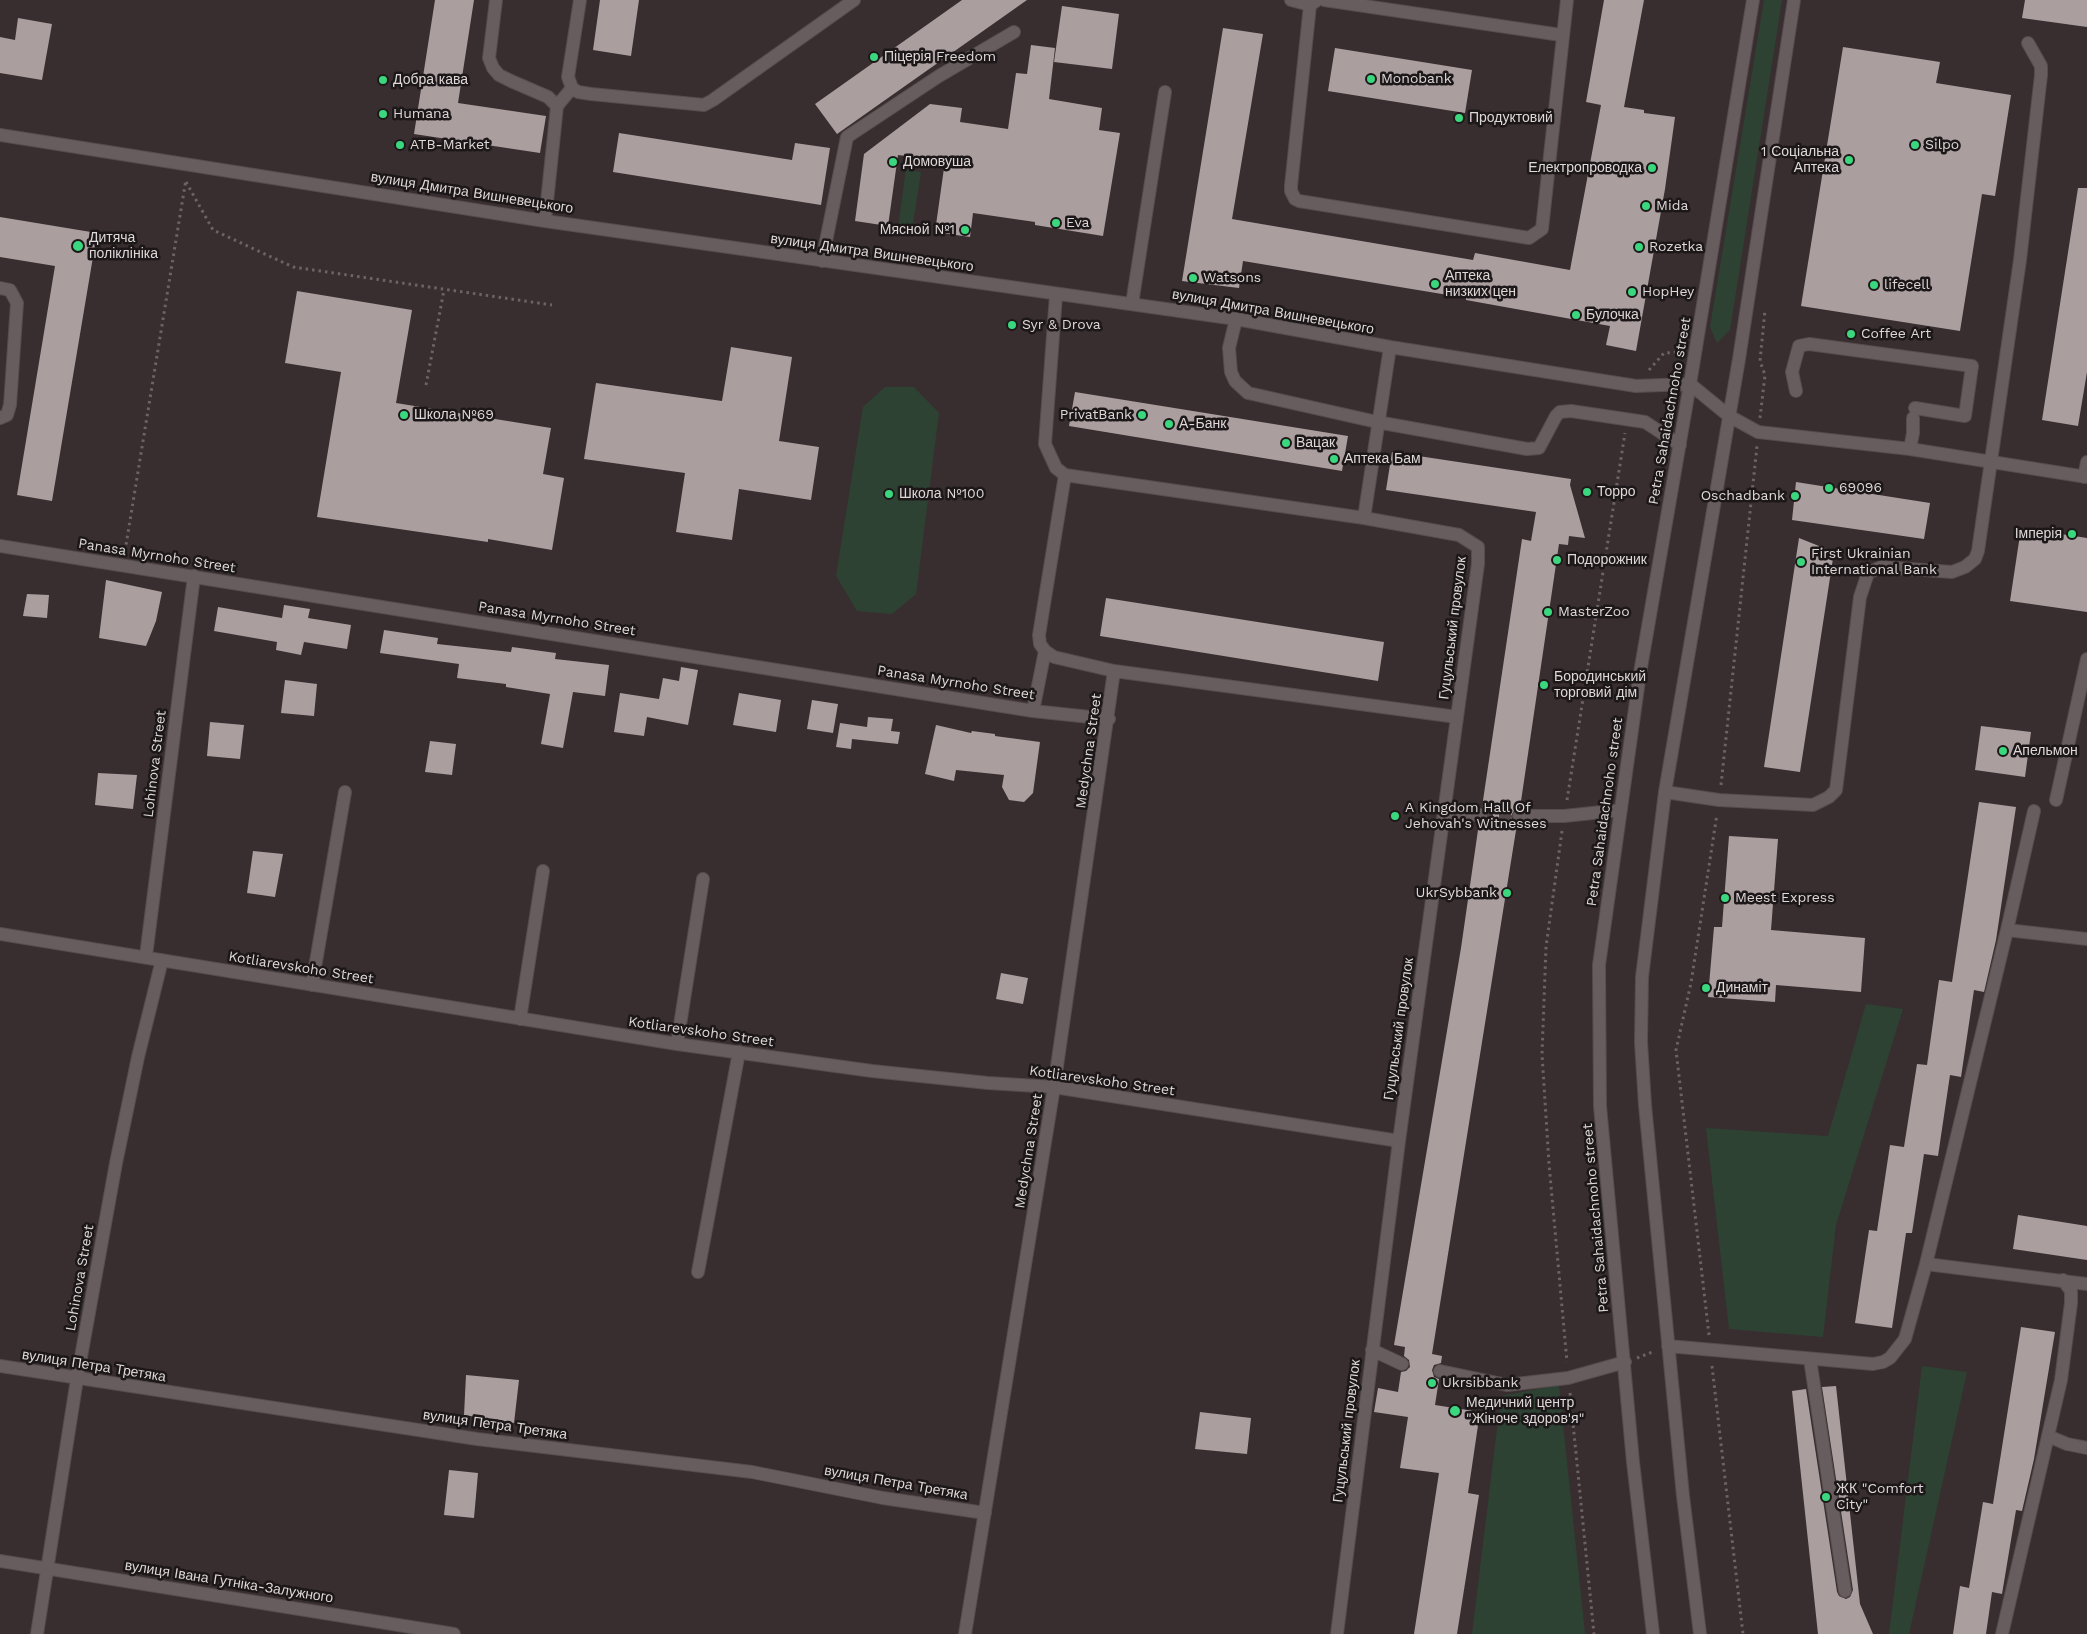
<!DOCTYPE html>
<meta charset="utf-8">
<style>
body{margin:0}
canvas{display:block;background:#382d2f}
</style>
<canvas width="2087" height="1634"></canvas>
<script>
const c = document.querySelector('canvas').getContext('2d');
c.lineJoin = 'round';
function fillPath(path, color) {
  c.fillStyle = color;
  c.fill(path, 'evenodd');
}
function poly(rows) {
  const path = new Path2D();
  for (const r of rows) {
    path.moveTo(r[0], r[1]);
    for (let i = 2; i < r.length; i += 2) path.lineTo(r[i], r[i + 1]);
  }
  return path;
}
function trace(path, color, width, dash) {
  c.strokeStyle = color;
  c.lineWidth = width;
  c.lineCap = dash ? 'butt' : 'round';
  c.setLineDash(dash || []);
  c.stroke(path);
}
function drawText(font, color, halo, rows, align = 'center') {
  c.font = font + ' "Work Sans",sans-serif';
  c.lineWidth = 5;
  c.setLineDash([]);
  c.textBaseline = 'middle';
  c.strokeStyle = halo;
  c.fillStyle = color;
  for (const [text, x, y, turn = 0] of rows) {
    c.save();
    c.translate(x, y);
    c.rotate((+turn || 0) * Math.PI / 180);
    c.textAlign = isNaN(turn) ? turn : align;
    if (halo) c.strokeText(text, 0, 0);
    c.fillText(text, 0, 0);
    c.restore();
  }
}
const green = poly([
 [1764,0,1782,0,1730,330,1717,343,1710,327],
 [906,169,921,172,912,230,898,228],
 [885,387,914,387,939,413,916,594,892,614,857,611,836,576,863,407],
 [1866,1004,1903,1009,1836,1225,1823,1337,1729,1329,1706,1128,1828,1136],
 [1922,1366,1967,1372,1909,1634,1889,1634],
 [1559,1385,1585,1634,1472,1634,1501,1396]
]);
const building = poly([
 [435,0,474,0,458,103,546,116,540,153,414,134],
 [600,0,639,0,631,56,593,50],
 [962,0,1027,0,837,134,815,104],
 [1604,0,1644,0,1624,107,1644,110,1644,113,1675,117,1665,189,1636,351,1606,345,1610,326,1466,300,1466,298,1243,261,1239,288,1182,281,1223,28,1263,34,1232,219,1473,260,1475,253,1570,270,1601,105,1586,102],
 [2025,0,2087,0,2087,27,2022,18],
 [1062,6,1119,14,1112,69,1054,62],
 [18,18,52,24,42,80,0,73,0,37,15,40],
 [1031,45,1055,48,1049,99,1102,108,1099,130,1120,133,1103,236,1035,225,1035,222,973,213,970,237,935,232,945,161,898,155,888,226,855,221,864,154,930,104,962,108,960,122,1008,129,1016,73,1027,74],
 [1843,47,1940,62,1936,83,2011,95,1995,196,1982,194,1960,331,1801,306],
 [1335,48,1472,70,1465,113,1328,91],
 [619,133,792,160,795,143,830,148,821,205,613,172],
 [2078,188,2087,188,2087,372,2078,426,2042,420],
 [0,217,97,233,52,501,17,495,55,266,0,257],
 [297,291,412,310,396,403,551,428,543,474,564,478,552,550,488,539,488,542,317,517,341,372,285,363],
 [731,347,792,357,779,441,819,447,811,500,739,489,732,540,676,532,685,473,584,459,596,383,722,401],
 [1075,392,1348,436,1342,471,1069,426],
 [1392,452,1571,479,1570,485,1585,538,1569,536,1568,545,1559,544,1520,808,1515,809,1511,816,1512,820,1517,824,1432,1354,1442,1356,1441,1363,1434,1365,1432,1370,1434,1377,1439,1379,1435,1405,1480,1412,1468,1493,1479,1495,1457,1634,1414,1634,1439,1473,1400,1468,1408,1417,1374,1412,1378,1388,1398,1392,1401,1372,1406,1371,1410,1367,1409,1360,1404,1356,1405,1347,1394,1345,1461,948,1479,823,1485,822,1489,816,1488,811,1482,807,1522,539,1531,541,1536,512,1386,490],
 [1796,482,1930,503,1924,539,1792,520],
 [2021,528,2087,538,2087,612,2010,601],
 [1799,538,1834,552,1800,772,1764,767],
 [106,580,162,592,156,621,146,646,99,638],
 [27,594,49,595,47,618,23,616],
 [1106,598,1384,642,1378,681,1100,636],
 [284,605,310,609,308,618,351,625,347,649,304,642,301,655,276,650,277,642,214,631,218,607,282,618],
 [384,630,438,638,437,644,511,652,512,647,556,653,555,659,609,665,605,696,573,692,563,748,541,744,550,694,506,687,506,684,457,678,459,664,380,653],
 [681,667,698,670,688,725,647,717,644,736,614,732,620,693,659,699,663,678,679,681],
 [285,680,317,684,314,716,281,713],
 [739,693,781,700,776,732,733,725],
 [812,700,838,704,833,733,807,729],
 [868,717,893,719,891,731,900,732,898,744,852,739,851,749,836,747,840,723,867,727],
 [210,722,244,725,240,759,207,756],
 [936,725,971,733,972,731,995,734,995,736,1040,742,1033,793,1024,802,1009,800,1002,787,1004,775,956,770,954,781,925,774],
 [1981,726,2031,732,2025,777,1975,770],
 [430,741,456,744,452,775,425,772],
 [98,773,137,775,133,809,95,805],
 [1979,802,2016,807,1996,940,1984,992,1974,990,1961,1077,1950,1075,1938,1156,1924,1154,1912,1233,1906,1233,1892,1328,1855,1323,1869,1230,1877,1231,1890,1145,1904,1147,1917,1064,1927,1065,1939,980,1952,982],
 [1729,836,1778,839,1771,930,1865,938,1861,992,1776,985,1775,1002,1708,997,1714,927,1722,927],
 [253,851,283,854,275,897,247,893],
 [1001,973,1028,978,1023,1004,996,999],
 [2018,1215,2087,1226,2087,1260,2013,1249],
 [2021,1327,2055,1332,2034,1459,2022,1511,2016,1510,2002,1594,1992,1592,1986,1634,1953,1634,1960,1586,1969,1588,1983,1502,1993,1504],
 [466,1375,519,1380,514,1423,464,1415],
 [1836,1386,1860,1604,1873,1634,1818,1634,1792,1391,1806,1389,1837,1592,1839,1596,1846,1599,1850,1597,1853,1590,1822,1387],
 [1200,1412,1251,1418,1247,1454,1195,1449],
 [449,1470,478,1473,474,1518,444,1515]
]);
const minorTunnel = poly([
 [1481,815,1519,816]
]);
const path = poly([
 [186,182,213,230,293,267,552,305],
 [1649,370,1664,353,1682,352],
 [426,385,444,290],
 [1760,418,1765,375,1760,361,1765,310],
 [125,551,186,179],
 [1721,785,1757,446],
 [1567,800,1625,433],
 [1562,831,1546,947,1542,1054,1549,1164,1567,1362],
 [1709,1335,1676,1050,1691,983,1717,814],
 [1637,1358,1655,1351],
 [1712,1366,1743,1634],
 [1570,1393,1594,1634]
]);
const minor = poly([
 [496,0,489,58,493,68,499,75,511,81,548,97,557,106,545,221],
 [1291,0,1310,5,1316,1],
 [1324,0,1561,35],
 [1310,5,1291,186,1291,191,1295,199,1299,201,1529,238,1542,229,1567,0],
 [572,88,568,77,580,0],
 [557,106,572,88,578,92,591,94,704,105,713,100,854,0],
 [0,135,545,221,1236,319,1390,347,1636,386,1690,384,1729,416,1758,432,1910,449,2087,477],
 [822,261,847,137,939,76,1014,32],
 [0,288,10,290,17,303,10,405,7,415,0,418],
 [1056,295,1045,444,1056,468,1065,475,1364,518,1459,535,1478,547,1478,564,1399,1141,1337,1634],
 [1132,304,1165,92],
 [1236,319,1229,348,1231,372,1235,381,1248,393,1377,422,1527,449,1539,448,1556,416,1560,412,1571,411,1645,422,1680,445],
 [1796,391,1792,372,1799,346,1809,344,1972,366,1965,416,1915,408],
 [1910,449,1913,433,1913,418],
 [2084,477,2087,462],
 [1364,518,1390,347],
 [0,546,1033,711,1109,719],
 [1045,651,1054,657,1114,671,1457,717],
 [1033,711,1045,651,1040,644,1039,635,1065,475],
 [1665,792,1719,800,1813,805,1829,797,1836,790,1860,597,1868,573,1881,567,1952,572,1965,567,1975,559,1978,551,2020,260,2041,75,2041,66,2028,43],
 [2056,800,2087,659],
 [1444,814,1481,815],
 [1519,816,1564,816,1621,810],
 [2007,930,2087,939],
 [0,934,677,1044,872,1071,988,1083,1054,1087,1399,1141],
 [146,956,194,576],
 [312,985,345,792],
 [520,1019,543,871],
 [677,1044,703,879],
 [1926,1264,2087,1284],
 [698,1272,739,1052],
 [1668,1346,1873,1364,1883,1362,1890,1358,1905,1339,1926,1264,2007,930,2034,811],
 [1372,1350,1402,1364],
 [1810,1359,1845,1591],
 [0,1366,477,1439,752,1472,883,1498,985,1513],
 [1440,1371,1507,1385,1568,1378,1625,1362],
 [2048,1436,2067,1444,2087,1448],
 [0,1561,454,1634],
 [37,1634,77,1379,116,1163,138,1057,162,960],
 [965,1634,1054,1087,1114,671],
 [1653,1634,1633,1462,1600,1106,1599,965,1640,673,1690,384,1753,0],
 [1700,1634,1683,1496,1645,1105,1641,1042,1642,977,1665,792,1739,359,1794,0],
 [2002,1634,2061,1380,2071,1303,2071,1291,2063,1280]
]);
const markers = [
 [874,57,5,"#3bd77f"],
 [1371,79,5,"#3bd77f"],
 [383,80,5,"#3bd77f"],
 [383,114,5,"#3bd77f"],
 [1459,118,5,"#3bd77f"],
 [400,145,5,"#3bd77f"],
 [1915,145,5,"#3bd77f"],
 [1849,160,5,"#3bd77f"],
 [893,162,5,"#3bd77f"],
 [1652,168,5,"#3bd77f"],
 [1646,206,5,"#3bd77f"],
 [1056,223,5,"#3bd77f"],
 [965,230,5,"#3bd77f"],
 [78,246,6,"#3bd77f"],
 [1639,247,5,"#3bd77f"],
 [1193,278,5,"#3bd77f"],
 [1435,284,5,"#3bd77f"],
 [1874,285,5,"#3bd77f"],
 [1632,292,5,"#3bd77f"],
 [1576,315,5,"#3bd77f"],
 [1012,325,5,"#3bd77f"],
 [1851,334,5,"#3bd77f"],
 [404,415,5,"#3bd77f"],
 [1142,415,5,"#3bd77f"],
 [1169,424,5,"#3bd77f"],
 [1286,443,5,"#3bd77f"],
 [1334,459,5,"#3bd77f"],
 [1829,488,5,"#3bd77f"],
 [1587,492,5,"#3bd77f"],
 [889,494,5,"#3bd77f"],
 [1795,496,5,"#3bd77f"],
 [2072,534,5,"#3bd77f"],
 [1557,560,5,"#3bd77f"],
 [1801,562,5,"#3bd77f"],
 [1548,612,5,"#3bd77f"],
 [1544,685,5,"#3bd77f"],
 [2003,751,5,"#3bd77f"],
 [1395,816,5,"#3bd77f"],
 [1507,893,5,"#3bd77f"],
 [1725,898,5,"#3bd77f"],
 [1706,988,5,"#3bd77f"],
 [1432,1383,5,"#3bd77f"],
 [1455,1411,6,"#3bd77f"],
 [1826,1497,5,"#3bd77f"]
];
const poiNames = [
 ["Піцерія Freedom",884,57],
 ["Monobank",1381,79],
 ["Добра кава",393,80],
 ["Humana",393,114],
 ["Продуктовий",1469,118],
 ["ATB-Market",410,145],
 ["Silpo",1925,145],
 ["1 Соціальна",1839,152,"right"],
 ["Аптека",1839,168,"right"],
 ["Домовуша",903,162],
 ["Електропроводка",1642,168,"right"],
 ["Mida",1656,206],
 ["Eva",1066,223],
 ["Мясной №1",955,230,"right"],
 ["Дитяча",89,238],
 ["поліклініка",89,254],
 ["Rozetka",1649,247],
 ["Аптека",1445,276],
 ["низких цен",1445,292],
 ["Watsons",1203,278],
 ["lifecell",1884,285],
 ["HopHey",1642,292],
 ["Булочка",1586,315],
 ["Syr & Drova",1022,325],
 ["Coffee Art",1861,334],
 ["Школа №69",414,415],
 ["PrivatBank",1132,415,"right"],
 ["А-Банк",1179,424],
 ["Вацак",1296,443],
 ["Аптека Бам",1344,459],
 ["69096",1839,488],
 ["Торро",1597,492],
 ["Школа №100",899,494],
 ["Oschadbank",1785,496,"right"],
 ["Імперія",2062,534,"right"],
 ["First Ukrainian",1811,554],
 ["International Bank",1811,570],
 ["Подорожник",1567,560],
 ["MasterZoo",1558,612],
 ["Бородинський",1554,677],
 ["торговий дім",1554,693],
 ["Апельмон",2013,751],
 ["A Kingdom Hall Of",1405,808],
 ["Jehovah's Witnesses",1405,824],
 ["UkrSybbank",1497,893,"right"],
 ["Meest Express",1735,898],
 ["Динаміт",1716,988],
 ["Ukrsibbank",1442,1383],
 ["Медичний центр",1466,1403],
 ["\"Жіноче здоров'я\"",1466,1419],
 ["ЖК \"Comfort",1836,1489],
 ["City\"",1836,1505]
];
const streetNames = [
 ["вулиця Дмитра Вишневецького",472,193,9],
 ["вулиця Дмитра Вишневецького",872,253,8],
 ["вулиця Дмитра Вишневецького",1273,312,10],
 ["Petra Sahaidachnoho street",1670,411,-80],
 ["Panasa Myrnoho Street",157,556,9],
 ["Panasa Myrnoho Street",557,619,9],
 ["Гуцульський провулок",1453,628,-83],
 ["Panasa Myrnoho Street",956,683,9],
 ["Medychna Street",1089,751,-82],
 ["Lohinova Street",155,764,-83],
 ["Petra Sahaidachnoho street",1605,812,-82],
 ["Kotliarevskoho Street",301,968,9],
 ["Гуцульський провулок",1399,1029,-82],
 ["Kotliarevskoho Street",701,1032,8],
 ["Kotliarevskoho Street",1102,1081,8],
 ["Medychna Street",1029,1151,-81],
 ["Petra Sahaidachnoho street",1596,1218,-95],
 ["Lohinova Street",80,1278,-80],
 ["вулиця Петра Третяка",94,1366,9],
 ["вулиця Петра Третяка",495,1425,8],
 ["Гуцульський провулок",1347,1431,-83],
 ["вулиця Петра Третяка",896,1483,10],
 ["вулиця Івана Гутніка-Залужного",229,1582,9]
];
fillPath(green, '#2d4233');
fillPath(building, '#ab9e9f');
trace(minorTunnel, '#514748', 12, [12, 6]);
trace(minor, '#554c4d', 14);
trace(path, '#6d6365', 3, [2.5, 4]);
trace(minor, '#685d5e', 12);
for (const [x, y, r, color] of markers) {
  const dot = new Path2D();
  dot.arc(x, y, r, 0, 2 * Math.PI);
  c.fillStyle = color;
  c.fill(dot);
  trace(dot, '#1c1718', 2);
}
drawText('14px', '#dfd8d9', '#1c1718', poiNames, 'left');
drawText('14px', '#dfd8d9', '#1c1718', streetNames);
</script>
